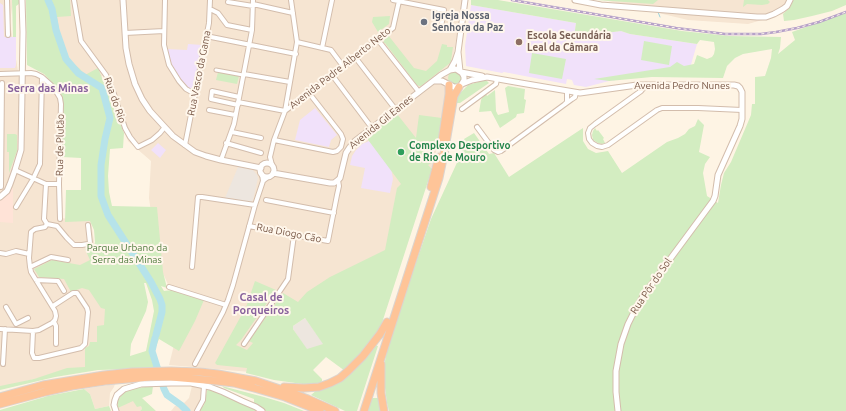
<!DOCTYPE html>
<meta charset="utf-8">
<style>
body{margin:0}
canvas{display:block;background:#fef4e4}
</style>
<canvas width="846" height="411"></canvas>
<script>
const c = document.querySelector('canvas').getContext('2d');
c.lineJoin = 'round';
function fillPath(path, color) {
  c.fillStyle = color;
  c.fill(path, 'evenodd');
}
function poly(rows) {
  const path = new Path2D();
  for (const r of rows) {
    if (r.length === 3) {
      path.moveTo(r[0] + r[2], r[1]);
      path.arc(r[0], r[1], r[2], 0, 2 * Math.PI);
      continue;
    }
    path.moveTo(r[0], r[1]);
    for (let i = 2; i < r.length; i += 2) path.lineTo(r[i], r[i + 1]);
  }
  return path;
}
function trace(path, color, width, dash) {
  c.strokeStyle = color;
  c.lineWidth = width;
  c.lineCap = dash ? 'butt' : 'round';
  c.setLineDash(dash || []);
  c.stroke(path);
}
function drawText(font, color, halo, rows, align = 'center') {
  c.font = font + ' Ubuntu,sans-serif';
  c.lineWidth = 4;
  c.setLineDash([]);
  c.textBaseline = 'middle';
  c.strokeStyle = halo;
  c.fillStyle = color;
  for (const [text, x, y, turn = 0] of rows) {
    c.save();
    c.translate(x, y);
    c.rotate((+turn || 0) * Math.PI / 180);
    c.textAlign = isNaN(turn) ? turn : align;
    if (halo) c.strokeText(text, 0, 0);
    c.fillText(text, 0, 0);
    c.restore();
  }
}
const residential = poly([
 [0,0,13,0,10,23,18,71,38,73,60,95,60,218,91,221,95,249,107,310,106,332,85,369,74,370,0,387],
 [52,0,463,0,438,144,432,167,407,189,394,247,290,316,262,373,169,365,175,341,178,307,158,262,149,198,151,161,128,141,104,75,89,84,61,56],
 [604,0,793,0,790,7,783,14,748,24,688,20],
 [115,384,114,387,110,393,109,406,95,409,90,394,84,389],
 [192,386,208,389,207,391,204,405,199,411,171,411,175,406,184,403,189,398],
 [133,400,141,406,142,409,140,411,119,411,118,408]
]);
const commercial = poly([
 [13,188,13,223,0,222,0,200,6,196,10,190]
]);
const industrial = poly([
 [238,167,253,170,257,175,258,178,253,200,251,202,235,200,235,199,232,198,231,199,225,198],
 [305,318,324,344,307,350,293,329,293,326]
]);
const education = poly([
 [0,3,3,5,4,37,16,37,16,65,15,68,0,68],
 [471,5,576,23,574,37,621,31,630,34,697,44,688,75,652,75,609,81,586,87,574,85,572,80,567,79,566,84,504,72,502,73,466,66,465,46],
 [188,44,202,45,193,91,184,85,179,78,172,65,167,49,187,50],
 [315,108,337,135,331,140,329,147,295,140,300,120],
 [369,141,391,168,393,179,390,193,361,188,365,168,350,165,352,156,356,150,362,144],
 [158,143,166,150,160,158,151,150]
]);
const green = poly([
 [12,0,19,0,19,4,16,6,16,37,13,37],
 [26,0,70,0,71,16,57,17,61,40,69,60,80,69,85,75,98,68,124,133,123,148,110,149,108,176,109,192,112,206,157,207,163,272,167,288,161,286,164,291,172,290,204,300,195,321,179,351,159,339,155,349,154,353,161,368,98,370,55,377,0,390,0,386,34,379,67,368,85,367,85,348,89,346,90,342,97,342,97,326,104,325,105,309,101,308,89,290,82,288,71,292,64,279,39,277,34,269,52,260,80,265,90,260,85,249,94,246,95,242,94,230,90,221,65,222,66,190,81,190,81,158,62,157,62,96,56,87,44,74,27,65],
 [144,283,146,283,152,300,154,311,146,351,130,356,131,344,146,311,148,302],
 [471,0,498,0,682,31,729,36,781,37,780,48,778,54,795,40,792,32,846,13,846,411,389,411,387,403,384,380,385,361,389,342,431,219,461,154,464,139,474,133,489,154,494,153,509,177,583,128,583,141,588,149,596,153,608,151,622,173,667,142,678,138,685,134,689,129,695,126,698,119,704,125,699,152,710,157,705,164,703,173,707,196,718,203,721,185,724,173,731,162,751,115,752,104,755,104,755,77,765,76,771,58,772,49,743,54,735,58,727,66,723,78,652,77,609,81,594,79,670,67,677,62,684,66,694,64,697,55,707,59,712,57,714,54,715,49,714,42,700,40,697,44,630,34,621,31,574,37,576,23,471,5],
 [597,0,658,0,653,4],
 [743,0,768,0,770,2,768,4,762,5,747,4,743,7,744,0],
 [793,0,846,0,846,5,832,11,812,16,794,20,784,21,783,14,790,7],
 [390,16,389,24,378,32,372,22,373,17],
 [388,35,414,68,426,71,437,61,442,44,447,45,447,47,453,47,451,61,450,63,421,86,419,86,417,85,385,43,384,43,383,39],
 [644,41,672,46,669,65,641,60],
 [532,53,566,59,562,79,529,73],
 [455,78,7],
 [218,72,239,76,237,84,216,80],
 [485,80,487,81,489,83,460,103,456,103,459,94,468,85],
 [508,86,525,89,524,99,526,100,524,113,517,114,516,117,500,128,491,111,479,112,481,100,483,96,486,94,487,96,495,90,496,111,498,115,509,112,505,88],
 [397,114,416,138,419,115,442,118,438,145,418,142,433,162,428,165,432,169,380,329,374,338,345,371,326,357,313,370,322,379,322,381,319,384,310,385,274,380,246,373,247,368,217,365,215,363,246,307,255,281,276,290,241,340,236,345,247,350,253,343,249,341,283,293,298,302,307,292,330,277,385,250,397,188,401,184,366,137],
 [305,318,323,344,307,349,293,329,293,326],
 [595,128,597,131,598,130,604,138,603,139,605,143,602,144,598,143,593,140,592,135,593,131],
 [7,134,15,134,17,135,17,151,9,173,9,152,7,152],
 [374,345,378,346,357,411,345,411,311,395,317,390,335,384],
 [153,386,152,394,142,398,156,411,140,411,142,409,141,406,137,407,133,401,118,408,117,402,119,398,125,392,129,389],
 [222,386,264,397,284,403,304,411,266,411,254,403,254,399,224,388],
 [84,389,90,394,95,409,109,406,111,411,0,411,0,410,48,396],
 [208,389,244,403,260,411,199,411,204,405,207,391],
 [370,398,379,398,382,411,366,411]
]);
const stream = poly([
 [658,12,660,17]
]);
const river = poly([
 [48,0,52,9,56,30,66,59,78,73,102,88,110,118,105,139,101,165,101,196,108,215,151,282,160,299,162,305,162,312,156,335],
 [155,338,152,351,164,389,167,395,181,405,187,411]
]);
const pedestrian = poly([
 [216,70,243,75]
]);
const minor = poly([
 [7,0,8,35],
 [74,0,81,41,84,45,106,75,114,94,125,128,130,137,138,147,152,140,160,133,164,128],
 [165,0,164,45,169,65,179,81,186,89,195,94],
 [393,0,444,10,441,27],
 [228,2,253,6],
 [253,4,293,13],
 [210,9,218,13,227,25,252,30],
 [125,33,164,31],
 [206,36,296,54],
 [378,40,419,92],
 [297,42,331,50,343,66],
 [322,48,332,0],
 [355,57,396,110],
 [0,74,31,73,36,74,42,77,40,164,33,179,16,207],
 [244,74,290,82],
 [332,75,372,128],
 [42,77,51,85,57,93,60,98,61,104,59,184,60,219],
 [646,85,641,91,595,124,590,128,588,133,589,139,592,143,597,146,602,147,608,145,657,110,662,108,698,108,742,110],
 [238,102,285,111],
 [565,104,567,102,567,91],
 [238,105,211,99,212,91,239,97],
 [462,109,496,84,497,79],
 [209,110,235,115],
 [285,111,393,28,399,1],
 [477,127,494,150,498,152,501,151,572,99,575,97,576,92],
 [232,132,261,138],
 [274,140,333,152,337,151,341,147,343,139,341,134,309,93],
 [226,143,261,153],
 [185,145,209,23,210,0],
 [221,160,234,124,252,30,253,0],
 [272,165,270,157,274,140,285,111,297,42,291,0],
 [15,170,46,184,59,184],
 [262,174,263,181],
 [46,184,44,219,47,224,57,226,67,238,74,245,82,245,88,244,90,243,88,225],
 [1,187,2,83],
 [266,200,334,213],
 [249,226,294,235,328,241,337,195,339,186,338,180],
 [0,253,6,254,16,251,29,254],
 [30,267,51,257,68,260],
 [192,267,198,197,202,197,255,205],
 [36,280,58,281,64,291],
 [169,287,226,305],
 [6,307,16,324,28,318],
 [54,322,56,326,56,344],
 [0,329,33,331,39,330,52,323,55,320,56,316,55,311,31,272,30,267,29,258,31,232,35,229,45,227,47,224],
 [33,331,32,353,34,358,39,358,81,348,85,344,88,312,87,308,77,293,73,293,53,306],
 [244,344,288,279,294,235],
 [3,364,5,329],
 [195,364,223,312,228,300,233,285,255,205,263,181,268,177],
 [197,411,203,400,204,386]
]);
const tertiary = poly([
 [123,0,126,48,129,64,135,84,142,99,150,111,173,136,195,152,206,156,221,160,261,168],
 [575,0,601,5,757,17,766,17,774,14,783,9,787,6,790,0],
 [460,71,458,52,465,0],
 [461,72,482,76],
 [434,81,442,81,454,87,459,87,461,85,464,80,464,77,462,73,456,69,450,70],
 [462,84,472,80,487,77,521,83,580,93,637,85,734,85,738,86,740,88,742,92,742,119,740,126,718,175,715,196,713,201,645,293,636,308,628,324,621,344,616,371,616,392,618,411],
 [267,170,7],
 [273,173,330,183,334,183,338,180],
 [338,180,340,178,346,153,350,147,355,141,441,75,450,70,455,61,458,52],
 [0,197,7,191,10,184,15,170,21,150,23,32,22,0],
 [116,411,114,405,115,400,117,395,124,389,141,384,171,383,191,383,210,387,223,392,242,401,256,407,262,411]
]);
const trunk = poly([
 [442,141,449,94,449,85],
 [431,187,439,157],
 [381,364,381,393,384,411],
 [284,387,304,388,319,387,330,383,340,378,348,371,363,356,380,334,387,322],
 [0,397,43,385,104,375,132,372,171,371,200,372,218,374,256,381,289,392,308,399,335,411],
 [0,404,45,392,72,386,105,381,150,377,171,377,217,381,234,383,254,388,285,397,320,411],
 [364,411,439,178,444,154,454,96,459,87]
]);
const rail = poly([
 [512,0,676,28,725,34,761,34,776,32,797,28,819,22,846,12]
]);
const markers = [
 [424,22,4,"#6b7280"],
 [519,42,4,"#8d6e63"],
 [401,152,4,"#2e9e5b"]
];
const worshipNames = [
 ["Igreja Nossa",432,16],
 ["Senhora da Paz",432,28]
];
const educationNames = [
 ["Escola Secundária",527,36],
 ["Leal da Câmara",527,48]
];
const streetNames = [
 ["Avenida Padre Alberto Neto",340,68,-38],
 ["Rua Vasco da Gama",199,73,-79],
 ["Avenida Pedro Nunes",682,86],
 ["Rua do Rio",115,100,71],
 ["Avenida Gil Eanes",381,122,-39],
 ["Rua de Plutão",60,145,-89],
 ["Rua Diogo Cão",289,233,11],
 ["Rua Pôr do Sol",651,286,-56]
];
const leisureNames = [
 ["Complexo Desportivo",409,146],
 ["de Rio de Mouro",409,158]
];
const parkNames = [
 ["Parque Urbano da",127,248],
 ["Serra das Minas",127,260]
];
const neighbourhoodNames = [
 ["Serra das Minas",48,88],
 ["Casal de",261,297],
 ["Porqueiros",261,310]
];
fillPath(residential, '#f6e5d2');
fillPath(commercial, '#ffe3d7');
fillPath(industrial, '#ede6df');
fillPath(education, '#f1e1fa');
fillPath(green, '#d3edc1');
trace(stream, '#9cd3dc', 1);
trace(river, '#b6e3ea', 7);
trace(pedestrian, '#d3bdac', 5);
trace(minor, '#d3bdac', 6);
trace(tertiary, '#d3bdac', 7);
trace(trunk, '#dcd4cf', 9);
trace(pedestrian, '#fff', 3);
trace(minor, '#fff', 4);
trace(tertiary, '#fff', 5);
trace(trunk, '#fec498', 7);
trace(rail, '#b6a1c9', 2.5);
trace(rail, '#fff7ec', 1, [3]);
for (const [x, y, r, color] of markers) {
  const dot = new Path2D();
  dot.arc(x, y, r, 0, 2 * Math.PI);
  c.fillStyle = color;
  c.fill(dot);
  trace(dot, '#fff7ec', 1.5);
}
drawText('bold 10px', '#5b616d', '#fff7ec', worshipNames, 'left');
drawText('bold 10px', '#785e54', '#fff7ec', educationNames, 'left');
drawText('10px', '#795847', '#fff7ec', streetNames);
drawText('bold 10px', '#27864d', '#fff7ec', leisureNames, 'left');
drawText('10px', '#4e7a3c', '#fff7ec', parkNames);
drawText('bold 11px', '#89629d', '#fff7ec', neighbourhoodNames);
</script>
